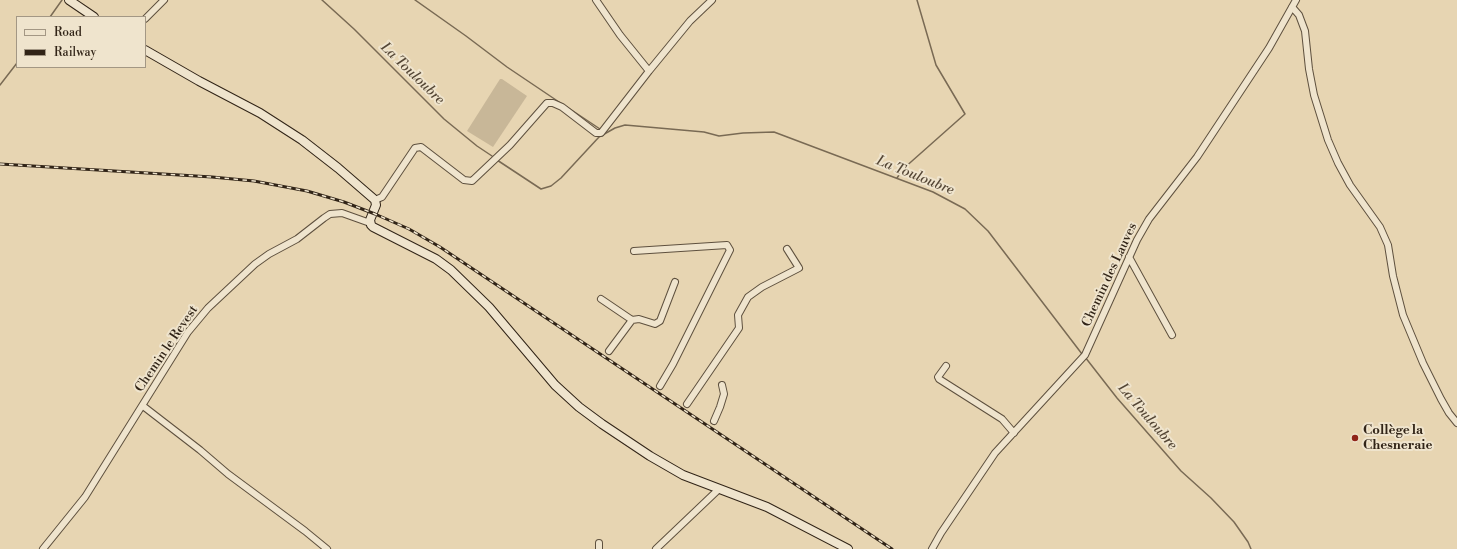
<!DOCTYPE html>
<meta charset="utf-8">
<style>
body{margin:0}
#map{position:relative;width:1457px;height:549px;overflow:hidden;background:#e7d5b2;font-family:"Libre Bodoni",serif}
canvas{display:block}
.legend{position:absolute;left:16px;top:16px;width:130px;height:52px;box-sizing:border-box;background:#efe4cd;border:1px solid #a39784;margin:0;padding:5px 7px;list-style:none;font-size:12px;color:#312417}
.legend li{display:flex;align-items:center;gap:8px;height:20px}
.legend b{width:20px;border:1px solid #a39784}
</style>
<div id="map">
<canvas width="1457" height="549"></canvas>
<ul class="legend">
<li><b style="height:5px;background:#efe4cd"></b>Road</li>
<li><b style="height:5px;background:#312417"></b>Railway</li>
</ul>
</div>
<script>
const c = document.querySelector('canvas').getContext('2d');
c.lineJoin = 'round';
function fillPath(path, color) {
  c.fillStyle = color;
  c.fill(path, 'evenodd');
}
function poly(rows) {
  const path = new Path2D();
  for (const r of rows) {
    path.moveTo(r[0], r[1]);
    for (let i = 2; i < r.length; i += 2) path.lineTo(r[i], r[i + 1]);
  }
  return path;
}
function trace(path, color, width, dash) {
  c.strokeStyle = color;
  c.lineWidth = width;
  c.lineCap = dash ? 'butt' : 'round';
  c.setLineDash(dash || []);
  c.stroke(path);
}
function drawText(font, color, halo, rows, align = 'center') {
  c.font = font + ' "Libre Bodoni",serif';
  c.lineWidth = 4;
  c.setLineDash([]);
  c.textBaseline = 'middle';
  c.strokeStyle = halo;
  c.fillStyle = color;
  for (const [text, x, y, turn = 0] of rows) {
    c.save();
    c.translate(x, y);
    c.rotate((+turn || 0) * Math.PI / 180);
    c.textAlign = isNaN(turn) ? turn : align;
    if (halo) c.strokeText(text, 0, 0);
    c.fillText(text, 0, 0);
    c.restore();
  }
}
const green = poly([
 [500,79,502,79,527,96,493,147,467,131]
]);
const stream = poly([
 [322,0,354,29,444,119,477,146,492,156],
 [415,0,466,36,507,67,562,104],
 [50,17,62,0],
 [0,85,17,63],
 [567,107,600,129],
 [497,160,541,189,551,186,561,178,599,137,615,128,625,125,704,132,719,136,743,133,774,132,933,192,965,209,988,231,1082,354],
 [897,178,903,169,965,114,936,65,917,0],
 [1085,357,1117,398,1181,471,1211,498,1234,522,1248,542,1251,549]
]);
const minor = poly([
 [596,0,620,35,649,71],
 [1292,7,1299,15,1305,31,1309,69,1314,95,1328,140,1338,163,1350,185,1380,227,1388,245,1393,276,1403,315,1423,363,1441,399,1449,413,1457,423],
 [145,19,164,0],
 [375,200,382,197,415,148,421,147,464,180,472,181,510,145,547,103,553,103,562,107,596,133,601,133,649,71,690,21,712,0],
 [634,251,727,245,730,250,673,364,660,386],
 [1129,257,1172,335],
 [601,299,632,320,609,351],
 [632,320,639,319,655,324,660,321,675,282],
 [946,366,938,377,939,379,1002,419,1014,433],
 [687,404,739,328,738,315,748,297,762,287,799,268,787,249],
 [143,406,200,450,228,474,305,531,327,549],
 [714,421,720,407,724,394,722,385],
 [43,549,85,497,188,332,208,308,255,264,269,254,297,239,324,218,330,214,342,213,370,223],
 [599,549,599,543],
 [656,549,719,489],
 [932,549,941,533,995,453,1085,355,1137,240,1149,219,1197,157,1269,48,1296,0]
]);
const secondary = poly([
 [69,0,94,17],
 [145,50,199,81,260,113,302,140,338,168,375,200,376,205,370,220,371,225,373,227,436,259,451,270,489,307,555,385,579,407,602,424,650,456,683,475,767,507,848,549]
]);
const rail = poly([
 [0,164,212,177,254,181,307,191,344,202,375,214,409,229,440,247,892,549]
]);
const markers = [
 [1355,438,4,"#8f2418"]
];
const streetNames = [
 ["Chemin des Lauves",1110,275,-65],
 ["Chemin le Revest",167,349,-56]
];
const poiNames = [
 ["Collège la",1363,431],
 ["Chesneraie",1363,446]
];
const waterNames = [
 ["La Touloubre",412,74,44],
 ["La Touloubre",915,176,22],
 ["La Touloubre",1147,417,49]
];
fillPath(green, '#c8b798');
trace(stream, '#796a54', 1.5);
trace(minor, '#5e503e', 8);
trace(secondary, '#312417', 10);
trace(minor, '#efe4cd', 6);
trace(secondary, '#efe4cd', 8);
trace(rail, '#312417', 3);
trace(rail, '#efe4cd', 1.5, [4.5]);
for (const [x, y, r, color] of markers) {
  const dot = new Path2D();
  dot.arc(x, y, r, 0, 2 * Math.PI);
  c.fillStyle = color;
  c.fill(dot);
  trace(dot, '#efe4cd', 1.5);
}
drawText('13px', '#312417', '#efe4cd', streetNames);
drawText('bold 13px', '#312417', '#efe4cd', poiNames, 'left');
drawText('italic 14px', '#554736', '#efe4cd', waterNames);
</script>
